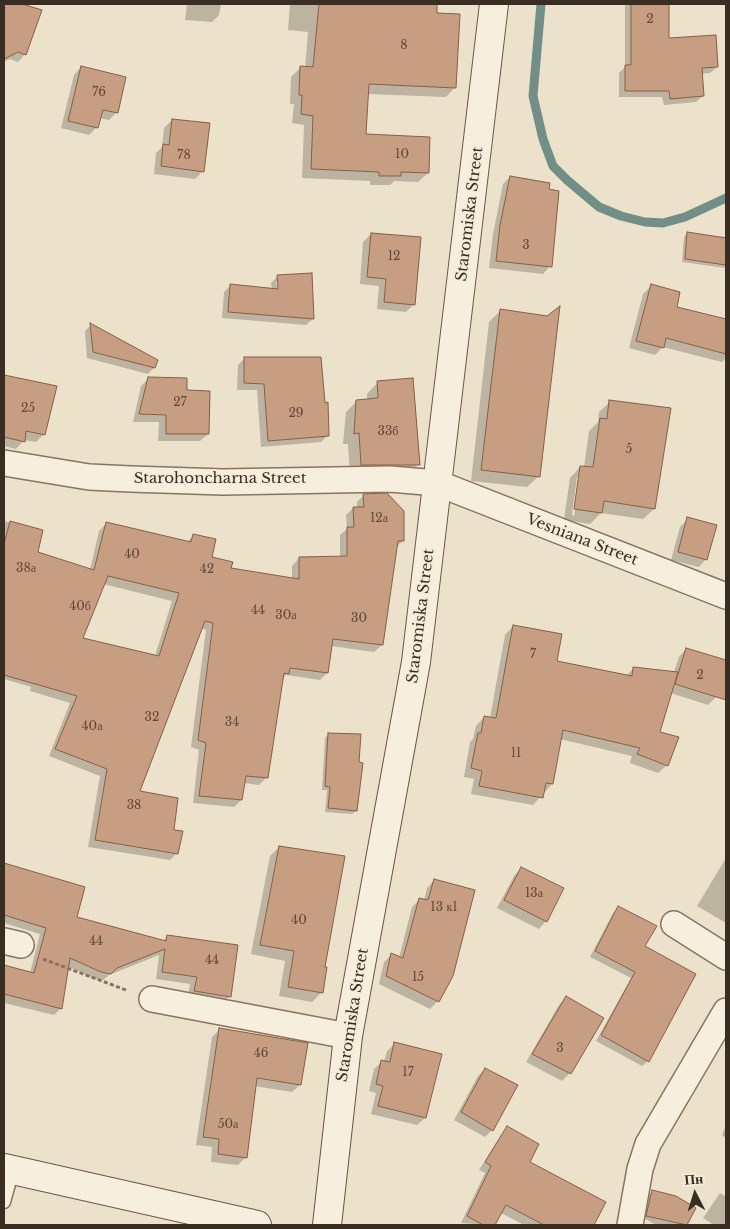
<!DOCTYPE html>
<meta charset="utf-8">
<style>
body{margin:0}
#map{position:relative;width:730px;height:1229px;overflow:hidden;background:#ece1ca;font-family:"Libre Baskerville",serif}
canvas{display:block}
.frame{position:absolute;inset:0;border:5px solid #3a2d22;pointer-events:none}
.north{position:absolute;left:670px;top:1169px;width:50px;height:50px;-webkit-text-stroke:4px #f4ecd9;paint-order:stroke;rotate:355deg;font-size:14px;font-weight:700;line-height:20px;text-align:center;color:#3a2d22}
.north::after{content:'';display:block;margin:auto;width:18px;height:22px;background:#3a2d22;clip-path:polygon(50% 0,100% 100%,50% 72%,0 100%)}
</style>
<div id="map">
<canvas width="730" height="1229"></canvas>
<div class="frame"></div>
<div class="north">Пн</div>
</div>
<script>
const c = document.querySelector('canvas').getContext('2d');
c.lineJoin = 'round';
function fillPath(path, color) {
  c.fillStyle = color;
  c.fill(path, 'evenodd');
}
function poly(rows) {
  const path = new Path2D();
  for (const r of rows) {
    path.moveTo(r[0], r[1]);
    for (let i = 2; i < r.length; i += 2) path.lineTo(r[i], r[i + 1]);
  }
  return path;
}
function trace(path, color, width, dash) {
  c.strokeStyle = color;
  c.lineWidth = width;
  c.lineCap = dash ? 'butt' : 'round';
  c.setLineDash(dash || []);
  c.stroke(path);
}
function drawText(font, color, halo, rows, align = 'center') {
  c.font = font + ' "Libre Baskerville",serif';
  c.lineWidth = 4;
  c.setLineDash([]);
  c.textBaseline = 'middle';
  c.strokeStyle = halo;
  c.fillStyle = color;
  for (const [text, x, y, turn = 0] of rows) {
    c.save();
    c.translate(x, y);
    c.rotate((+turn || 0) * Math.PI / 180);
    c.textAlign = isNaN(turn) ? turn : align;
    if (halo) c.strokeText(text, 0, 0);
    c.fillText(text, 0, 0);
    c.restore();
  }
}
const shadow = poly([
 [4,4,18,4,40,11,25,54,18,62,10,59,4,62],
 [187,4,221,4,219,15,212,22,185,20],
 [290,4,436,4,436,14,455,87,446,97,367,94,365,135,428,173,418,182,394,181,390,185,370,185,370,181,302,178,304,125,292,123,294,104,290,104,291,77,301,67,305,68,308,32,288,30],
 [625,4,667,4,667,39,717,67,710,73,701,74,703,96,696,102,664,105,662,97,619,97,619,73,625,67],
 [81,67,117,112,109,120,99,118,97,127,89,135,61,128,74,75],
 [172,120,203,171,195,179,154,174,156,153,162,147,164,128],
 [510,177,550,266,543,274,489,268,493,234,503,184],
 [687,233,726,237,726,268,682,262,684,237],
 [371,234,414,304,406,312,377,309,379,286,360,284,363,242],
 [278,276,313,319,306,325,222,318,224,292,230,286,272,289,271,283],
 [276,281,279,281,278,295],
 [651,286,675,308,726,321,726,358,722,362,663,347,655,355,629,348,643,294],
 [501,310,547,316,539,476,527,487,471,481,489,322],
 [91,325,154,368,148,374,87,358,85,331],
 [245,358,328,435,321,442,261,447,257,390,237,390,238,365],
 [4,376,55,387,44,434,36,442,24,440,16,449,4,446],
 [149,378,186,391,208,434,200,441,158,441,159,422,133,422,141,386],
 [378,382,418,464,407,475,350,476,348,444,343,444,346,412,357,401,367,400,367,394],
 [610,402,654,509,643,519,601,513,590,524,564,520,570,478,580,467,584,467,589,431,598,422,599,412],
 [577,477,580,477,574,516,572,515],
 [364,495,403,541,395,548,382,645,374,652,331,646,327,673,320,680,286,675,281,680,267,777,259,785,244,783,241,800,234,807,193,803,199,750,191,747,206,630,201,628,139,792,173,831,177,853,170,860,88,847,100,776,49,756,70,703,30,691,31,687,4,679,4,521,41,531,36,553,90,570,99,531,107,523,187,542,194,535,210,557,230,569,292,579,292,566,299,558,340,558,340,535,347,529,346,515,353,508,357,508,357,502],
 [103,584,172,601,155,656,81,639],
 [688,519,706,559,699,567,671,560,680,527],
 [513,626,556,662,626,676,634,668,674,672,679,657,686,649,726,661,726,663,716,697,708,705,671,693,659,733,667,765,658,773,630,763,632,756,560,739,552,784,533,805,471,794,474,779,464,777,470,742,473,739,476,726,484,717,490,718,505,635],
 [329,734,356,811,352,814,325,812,327,790,322,790,325,738],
 [279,847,323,968,322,992,312,1002,279,996,285,961,251,954,270,856],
 [726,858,726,923,697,906],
 [4,864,83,888,75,917,163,941,167,936,230,996,223,1003,188,998,190,984,156,979,159,955,109,975,103,980,94,979,67,966,60,1009,54,1015,4,1003,4,966,30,973,40,934,4,923],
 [522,868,546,921,539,929,497,908,514,876],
 [434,880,438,1001,430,1009,379,984,384,962,392,954,399,958,412,907,420,899,424,900,427,888],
 [619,907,644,947,648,1061,642,1066,596,1041,631,978,590,957,613,913],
 [566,997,602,1018,570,1073,562,1081,526,1062,559,1005],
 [220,1029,300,1085,292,1092,254,1086,246,1157,238,1165,211,1162,212,1147,196,1145,212,1037],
 [395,1044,425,1118,417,1125,371,1114,376,1093,369,1091,374,1069,382,1062,384,1062,387,1051],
 [485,1069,492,1130,485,1137,454,1120,478,1076],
 [726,1125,726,1138,722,1135],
 [508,1128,528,1162,605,1203,593,1225,524,1225,501,1213,494,1225,461,1223,485,1173,479,1170,501,1135],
 [653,1191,695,1209,685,1225,656,1225,644,1218,649,1195],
 [720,1193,726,1197,726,1225,714,1225,703,1218]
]);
const stream = poly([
 [541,4,533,96,543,139,553,166,567,180,599,207,621,216,645,222,663,223,685,217,726,198]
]);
const building = poly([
 [4,4,22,4,42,10,26,55,18,52,4,59,4,4],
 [319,4,437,4,437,13,460,14,456,88,369,84,366,134,430,137,429,173,401,172,401,176,379,176,379,172,311,169,313,116,301,114,302,95,299,95,300,66,313,67,319,4],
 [631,4,669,4,669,38,716,35,718,67,702,68,704,96,670,99,669,91,625,91,625,65,631,65,631,4],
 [81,66,126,77,118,113,103,110,98,128,68,121,81,66],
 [172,119,210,123,204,172,161,166,163,144,169,145,172,119],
 [510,176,550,183,549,189,559,191,552,267,496,261,500,225,510,176],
 [687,232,726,238,726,265,685,259,687,232],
 [371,233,421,237,415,305,384,302,386,279,367,277,371,233],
 [312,273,314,319,228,312,230,284,278,289,277,275,312,273],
 [651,284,680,292,677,307,726,319,726,354,666,338,664,348,636,341,651,284],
 [560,306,540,477,481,470,500,309,547,316,560,306],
 [90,323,158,360,155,368,93,352,90,323],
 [244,357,321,357,325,403,328,402,329,436,268,441,264,384,244,383,244,357],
 [4,375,57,386,45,435,26,431,25,442,4,437,4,375],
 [148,377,187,378,187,390,210,391,209,434,166,434,166,415,139,414,148,377],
 [413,378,420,465,361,465,359,433,354,434,356,400,378,398,377,381,413,378],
 [609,400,671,408,655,509,604,501,602,513,574,509,580,466,593,467,600,418,607,419,609,400],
 [387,493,404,511,404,541,398,541,383,645,333,639,328,673,290,668,289,674,284,673,268,778,246,776,242,800,199,796,206,743,198,740,213,623,205,621,140,791,178,798,174,830,183,831,178,854,95,840,107,769,55,749,77,696,4,675,4,544,10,521,43,530,38,552,94,570,106,522,191,542,193,534,216,539,212,557,233,562,231,568,299,579,299,557,347,556,347,527,354,527,353,507,364,507,363,494,387,493],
 [108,576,179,593,159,656,83,638,108,576],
 [687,517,717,525,707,560,678,552,687,517],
 [513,625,562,634,557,661,632,676,633,667,678,672,660,732,679,737,668,766,637,754,640,748,563,730,553,784,546,783,543,798,479,786,482,771,471,768,478,733,481,733,484,716,496,718,513,625],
 [686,648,726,660,726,700,675,684,686,648],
 [328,733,361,734,359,762,363,763,357,811,328,808,330,787,325,786,328,733],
 [279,846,345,856,325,967,327,967,323,993,288,987,294,951,260,945,279,846],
 [4,863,85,887,77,917,166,941,167,935,238,945,231,997,194,991,197,977,162,972,165,949,117,968,111,974,101,972,70,958,62,1009,4,994,4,965,34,973,46,928,4,915,4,863],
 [521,867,564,888,547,922,504,900,521,867],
 [434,879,475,890,453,976,439,1002,386,976,391,953,403,958,419,898,428,900,434,879],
 [618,906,657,926,645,946,696,974,649,1062,601,1035,635,972,595,951,618,906],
 [566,996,604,1018,571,1074,532,1054,566,996],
 [219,1028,308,1043,301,1085,257,1078,247,1158,218,1154,219,1139,203,1137,219,1028],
 [394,1042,442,1054,426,1118,378,1106,383,1086,376,1084,381,1060,390,1062,394,1042],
 [485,1068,518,1085,493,1131,461,1112,485,1068],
 [507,1126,539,1144,530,1162,606,1202,594,1225,544,1225,506,1205,495,1225,483,1225,467,1216,491,1166,485,1162,507,1126],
 [652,1190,676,1196,696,1208,687,1225,646,1216,652,1190]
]);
const path = poly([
 [43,959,126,990]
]);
const lane = poly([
 [4,1202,13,1170]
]);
const street = poly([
 [4,463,89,477,131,479,223,482,390,479,437,483,726,596],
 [674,924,726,957],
 [4,941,21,945],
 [152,999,348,1036],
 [630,1225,640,1169,648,1144,726,1011]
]);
const secondary = poly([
 [4,1168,257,1225],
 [327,1225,348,1036,416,662,494,4]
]);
const numberNames = [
 ["2",650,20],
 ["8",404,46],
 ["76",99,93],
 ["10",402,155],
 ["78",184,156],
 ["3",526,246],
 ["12",394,257],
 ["27",180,403],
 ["25",28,409],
 ["29",296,414],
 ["33б",388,432],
 ["5",629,450],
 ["12а",379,519],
 ["40",132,555],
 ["38а",26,569],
 ["42",207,570],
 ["40б",80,607],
 ["44",258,611],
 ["30а",286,616],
 ["30",359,619],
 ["7",533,655],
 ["2",700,676],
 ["32",152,718],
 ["34",232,723],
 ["40а",92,727],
 ["11",516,754],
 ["38",134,806],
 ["13а",534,894],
 ["13 к1",444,908],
 ["40",299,921],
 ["44",96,942],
 ["44",212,961],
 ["15",418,978],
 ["3",560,1049],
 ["46",261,1054],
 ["17",408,1073],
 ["50а",228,1125]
];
const streetNames = [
 ["Staromiska Street",470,214,-83],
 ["Starohoncharna Street",220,479],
 ["Vesniana Street",582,540,21],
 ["Staromiska Street",421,616,-83],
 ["Staromiska Street",353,1015,-81]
];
fillPath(shadow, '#0003');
trace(stream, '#718f87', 9);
fillPath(building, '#c89e82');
trace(building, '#865e46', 1);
trace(lane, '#88745f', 15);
trace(street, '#88745f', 28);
trace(secondary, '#6a5542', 30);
trace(path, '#88745f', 3, [4, 2.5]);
trace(lane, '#f7efdd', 12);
trace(street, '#f7efdd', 25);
trace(secondary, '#f7efdd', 28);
drawText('12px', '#5e493a', null, numberNames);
drawText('15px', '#3a2d22', '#f4ecd9', streetNames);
</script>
